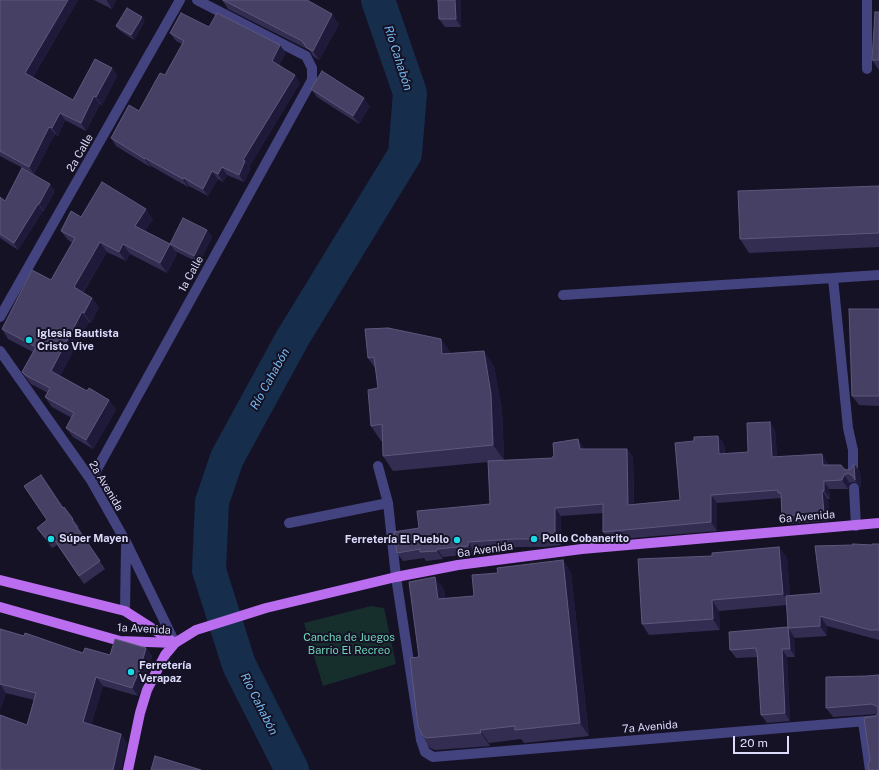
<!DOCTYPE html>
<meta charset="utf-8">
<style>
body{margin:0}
#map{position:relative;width:879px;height:770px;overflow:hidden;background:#151226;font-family:"Public Sans",sans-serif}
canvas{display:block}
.scale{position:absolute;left:733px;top:736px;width:56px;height:18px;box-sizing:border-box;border:2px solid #dddbfb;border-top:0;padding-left:5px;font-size:12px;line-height:14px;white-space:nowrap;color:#dddbfb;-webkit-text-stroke:3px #151226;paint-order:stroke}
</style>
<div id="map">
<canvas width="879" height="770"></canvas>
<div class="scale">20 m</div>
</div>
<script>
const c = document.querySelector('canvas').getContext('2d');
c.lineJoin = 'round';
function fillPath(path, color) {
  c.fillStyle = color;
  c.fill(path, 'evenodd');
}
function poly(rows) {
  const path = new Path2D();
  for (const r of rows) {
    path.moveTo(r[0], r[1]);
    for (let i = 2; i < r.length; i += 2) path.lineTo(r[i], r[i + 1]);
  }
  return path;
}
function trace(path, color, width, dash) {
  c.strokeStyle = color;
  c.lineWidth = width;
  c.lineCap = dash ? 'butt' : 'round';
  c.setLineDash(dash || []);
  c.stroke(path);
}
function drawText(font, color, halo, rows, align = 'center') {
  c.font = font + ' "Public Sans",sans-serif';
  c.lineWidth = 4;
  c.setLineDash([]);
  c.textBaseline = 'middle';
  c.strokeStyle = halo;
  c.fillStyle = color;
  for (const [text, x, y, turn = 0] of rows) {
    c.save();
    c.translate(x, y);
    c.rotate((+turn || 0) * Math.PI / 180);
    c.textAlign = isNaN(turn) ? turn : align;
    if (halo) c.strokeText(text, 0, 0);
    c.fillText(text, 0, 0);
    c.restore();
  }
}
const green = poly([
 [371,606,384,608,396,664,323,686,304,623]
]);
const river = poly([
 [292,770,239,665,209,570,212,502,227,458,292,339,405,154,410,93,378,0]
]);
const minor = poly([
 [867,0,867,69],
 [833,278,879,275],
 [563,295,833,278,848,428,853,450,853,472],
 [0,317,180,0],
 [0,351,91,480,126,542,175,643],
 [378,466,388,503,396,577,421,740,425,752,433,757,879,720],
 [91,480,312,80,312,68,306,56,197,0],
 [854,488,856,526],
 [289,523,388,503],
 [125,611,126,546],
 [863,722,870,770]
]);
const major = poly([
 [0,580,125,611,175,643],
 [0,607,120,641,175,643],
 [128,770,140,713,147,690,165,655,175,643,196,630,266,608,396,577,458,565,582,549,879,523]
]);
const wall = poly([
 [0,0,78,0,33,77,73,100,112,68,117,76,102,105,100,104,86,131,65,120,58,136,55,134,34,174,0,156],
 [94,0,116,0,112,9],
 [222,0,307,0,339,24,319,60,314,57,309,50,228,9],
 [438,0,461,0,461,27,445,27,439,19],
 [879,12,879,70,872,60],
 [145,21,134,40,119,30,116,26],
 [209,27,286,53,279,65,300,83,249,167,251,168,244,182,227,175,223,182,218,179,208,196,189,186,188,187,151,166,150,167,116,146,111,138,139,111,165,75,182,44,176,41,170,33],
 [311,89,370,106,359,124,317,97],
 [879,186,879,247,749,253,740,239],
 [55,191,44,211,43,211,18,250,0,238,0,197,5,201],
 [81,217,153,219,145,231,170,244,177,254,167,273,130,254,126,261,107,252,83,293,92,298,99,307,91,323,89,322,60,376,87,391,109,400,116,410,93,449,73,437,66,428,72,418,52,407,45,397,48,393,31,384,22,372,33,352,8,339,2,329,51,280,73,243,68,240,61,231],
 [207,230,212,237,199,263,175,251,170,244],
 [879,309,879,406,859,405,852,396],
 [441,339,451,354,494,366,502,410,504,460,553,458,584,448,584,449,627,449,633,457,634,504,680,500,694,441,718,436,724,444,725,454,748,452,775,430,777,457,828,463,828,465,841,465,844,469,847,470,851,469,854,464,860,472,861,488,857,483,854,482,850,483,848,489,829,489,830,499,828,499,829,521,788,524,782,516,781,498,717,503,717,531,609,540,603,532,603,513,561,516,561,545,544,547,520,547,473,550,474,554,443,557,443,559,426,561,424,558,403,561,397,553,419,528,490,504,488,462,393,471,383,456,383,441,381,441,371,426,378,388,375,368,368,358],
 [63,508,73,519,79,527,77,528,105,569,84,584,57,545,52,548,37,528],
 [879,544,879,640,827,626,827,636,795,638,794,637,795,657,787,657,790,721,767,723,761,715,758,657,736,658,730,650,788,627,787,605,719,611,720,630,649,635,642,624,712,556,779,547,787,558,790,595,821,593,872,545],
 [563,560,571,573,589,736,524,743,521,739,489,743,490,746,435,750,430,748,422,735,419,657,444,589,445,598,474,596,498,573],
 [0,629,24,636,83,653,110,655,146,648,152,656,146,678,138,696,103,686,91,725,121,734,127,743,121,770,0,770,27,725,34,700,6,693,0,710],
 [879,675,879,770,870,760,878,714,833,717,826,708,867,676]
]);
const shadedWall = poly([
 [68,0,78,0,31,80,25,73],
 [107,0,116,0,112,9,107,1],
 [455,0,461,0,461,27,456,19],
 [332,14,339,24,319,60,313,51],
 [142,17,145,21,134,40,131,35],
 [280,45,286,53,277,69,272,61],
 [112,68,117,76,102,105,96,97],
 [295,75,300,83,249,167,251,168,244,182,239,175,243,160],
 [94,96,100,104,86,131,81,123],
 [364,98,370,106,359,124,353,116],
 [60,113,65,120,58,136,52,128],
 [49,127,55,134,34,174,29,167],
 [145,158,151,166,150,167,145,159],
 [222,167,227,175,223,182,218,174],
 [212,171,218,179,208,196,203,189],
 [184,178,189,186,188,187,183,179],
 [50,184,55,191,44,211,39,204],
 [38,204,43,211,18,250,14,243],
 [146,209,153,219,142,236,135,226],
 [207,230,212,237,199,263,194,256],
 [100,242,107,252,80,297,74,287],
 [123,244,130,254,126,261,119,252],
 [170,244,177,254,167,273,160,263],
 [92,298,99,307,91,323,84,313],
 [82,312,89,322,58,381,51,371],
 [441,339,451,354,442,354],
 [484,351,494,366,502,410,504,460,493,445],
 [109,400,116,410,93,449,86,440],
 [770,422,775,430,778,465,772,457],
 [718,436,724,444,725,462,719,454],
 [578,439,584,448,585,457,580,449],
 [627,449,633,457,634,513,628,505],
 [822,454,828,463,829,474,823,465],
 [854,464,860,472,861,488,855,480],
 [844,475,850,483,848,489,842,480],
 [824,481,829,489,830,499,824,491],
 [822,491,828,499,829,521,824,513],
 [711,495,717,503,717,531,711,522],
 [555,508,561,516,561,545,555,537],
 [468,542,473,550,474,554,468,546],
 [779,547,787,558,791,605,783,594],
 [437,549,443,557,443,559,437,551],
 [563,560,571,573,589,736,580,723],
 [435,577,444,589,447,612,438,599],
 [712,600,719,611,720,630,713,619],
 [820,616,827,626,827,636,820,626],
 [789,629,794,637,795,657,790,649],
 [146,648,152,656,146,678,138,696,132,688],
 [782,649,787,657,790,721,785,713],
 [96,677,103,686,89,731,83,722],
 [0,684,6,693,0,710],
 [480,730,489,743,490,746,481,733],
 [121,734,127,743,121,770,113,770]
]);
const building = poly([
 [0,0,68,0,25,73,73,100,95,59,112,68,96,97,94,96,81,123,60,113,52,128,49,127,29,167,0,151,0,0],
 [223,0,307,0,332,14,313,51,307,48,302,41,223,0],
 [438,0,455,0,456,19,439,19,438,0],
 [127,8,142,17,131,35,116,26,127,8],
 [875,12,879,12,879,60,872,60,875,12],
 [181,13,209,27,217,13,280,45,272,61,295,75,243,160,245,161,239,175,222,167,218,174,212,171,203,189,184,178,183,179,145,158,145,159,111,138,129,105,139,111,160,73,165,75,184,41,170,33,181,13],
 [322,71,364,98,353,116,311,89,322,71],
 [22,168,50,184,39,204,38,204,14,243,0,234,0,197,5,201,22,168],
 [102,182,146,209,135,226,170,244,160,263,123,244,119,252,100,242,74,287,92,298,84,313,82,312,51,371,87,391,89,388,109,400,86,440,66,428,74,413,45,397,50,388,25,375,22,372,36,347,2,329,32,270,51,280,75,238,61,231,71,211,81,217,102,182],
 [879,186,879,233,740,239,738,191,879,186],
 [183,218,207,230,194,256,170,244,183,218],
 [849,309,879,309,879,396,852,396,849,309],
 [388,328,441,339,442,354,484,351,491,394,493,445,383,456,382,424,371,426,368,390,378,388,374,357,368,358,365,329,388,328],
 [770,422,772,457,822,454,823,465,841,465,844,469,847,470,851,469,854,464,855,480,853,476,848,473,844,475,842,480,824,481,824,491,822,491,824,513,782,516,781,493,778,493,778,490,711,495,711,522,603,532,603,504,555,508,555,537,538,539,514,539,468,542,468,546,437,549,437,551,420,552,420,549,397,553,394,532,419,528,417,511,490,504,488,461,553,458,553,456,554,456,553,443,578,439,580,449,627,449,628,505,680,500,675,443,694,441,694,437,718,436,719,454,748,452,747,423,770,422],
 [41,475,63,508,64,507,73,519,72,520,100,561,79,576,52,536,47,540,37,528,47,520,24,486,41,475],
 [853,544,872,545,872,544,879,544,879,630,870,630,820,616,820,626,788,628,786,596,821,593,815,546,853,545,853,544],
 [779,547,783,594,712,600,713,619,642,624,638,559,712,556,712,553,779,547],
 [563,560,580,723,515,730,515,726,480,730,481,733,426,738,422,735,418,726,410,658,419,657,409,582,435,577,438,599,474,596,472,575,498,573,497,568,563,560],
 [788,627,790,649,782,649,785,713,761,715,757,651,756,651,756,648,730,650,729,632,788,627],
 [0,629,24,636,25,633,83,653,85,648,110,655,115,639,146,648,140,669,132,688,96,677,83,722,121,734,113,770,0,770,0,715,27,725,36,693,0,684,0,629],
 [879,675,879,770,869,770,868,765,870,760,864,718,876,716,878,713,878,707,872,704,826,708,826,677,867,676,879,675],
 [155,756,201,770,151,770,155,756]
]);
const markers = [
 [29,340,4,"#1cd9e6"],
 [51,539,4,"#1cd9e6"],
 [534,539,4,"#1cd9e6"],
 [457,540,4,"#1cd9e6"],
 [131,672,4,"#1cd9e6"]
];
const streetNames = [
 ["2a Calle",80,153,-60],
 ["1a Calle",191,274,-61],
 ["2a Avenida",106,486,59],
 ["6a Avenida",807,517,-5],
 ["6a Avenida",485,550,-8],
 ["1a Avenida",144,629,3],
 ["7a Avenida",650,727,-5]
];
const poiNames = [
 ["Iglesia Bautista",37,334],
 ["Cristo Vive",37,347],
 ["Súper Mayen",59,539],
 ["Pollo Cobanerito",542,539],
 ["Ferretería El Pueblo",449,540,"right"],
 ["Ferretería",139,666],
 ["Verapaz",139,679]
];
const parkNames = [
 ["Cancha de Juegos",349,638],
 ["Barrio El Recreo",349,651]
];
const waterNames = [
 ["Río Cahabón",398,58,72],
 ["Río Cahabón",270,379,-61],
 ["Río Cahabón",259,704,63]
];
fillPath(green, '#162f2d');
trace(river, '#162d4c', 34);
trace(minor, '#43437f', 10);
trace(major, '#ba6eef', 10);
fillPath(wall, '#332d52');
fillPath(shadedWall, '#1f1a39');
fillPath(building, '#454064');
trace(building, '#5d587c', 1);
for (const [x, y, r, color] of markers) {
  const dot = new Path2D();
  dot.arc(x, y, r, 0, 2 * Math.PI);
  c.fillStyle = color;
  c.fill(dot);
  trace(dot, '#151226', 1.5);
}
drawText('11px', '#dddbfb', '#151226', streetNames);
drawText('bold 11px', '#dddbfb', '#151226', poiNames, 'left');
drawText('11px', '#6ed4b7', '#151226', parkNames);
drawText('italic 12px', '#74bbf0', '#151226', waterNames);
</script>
